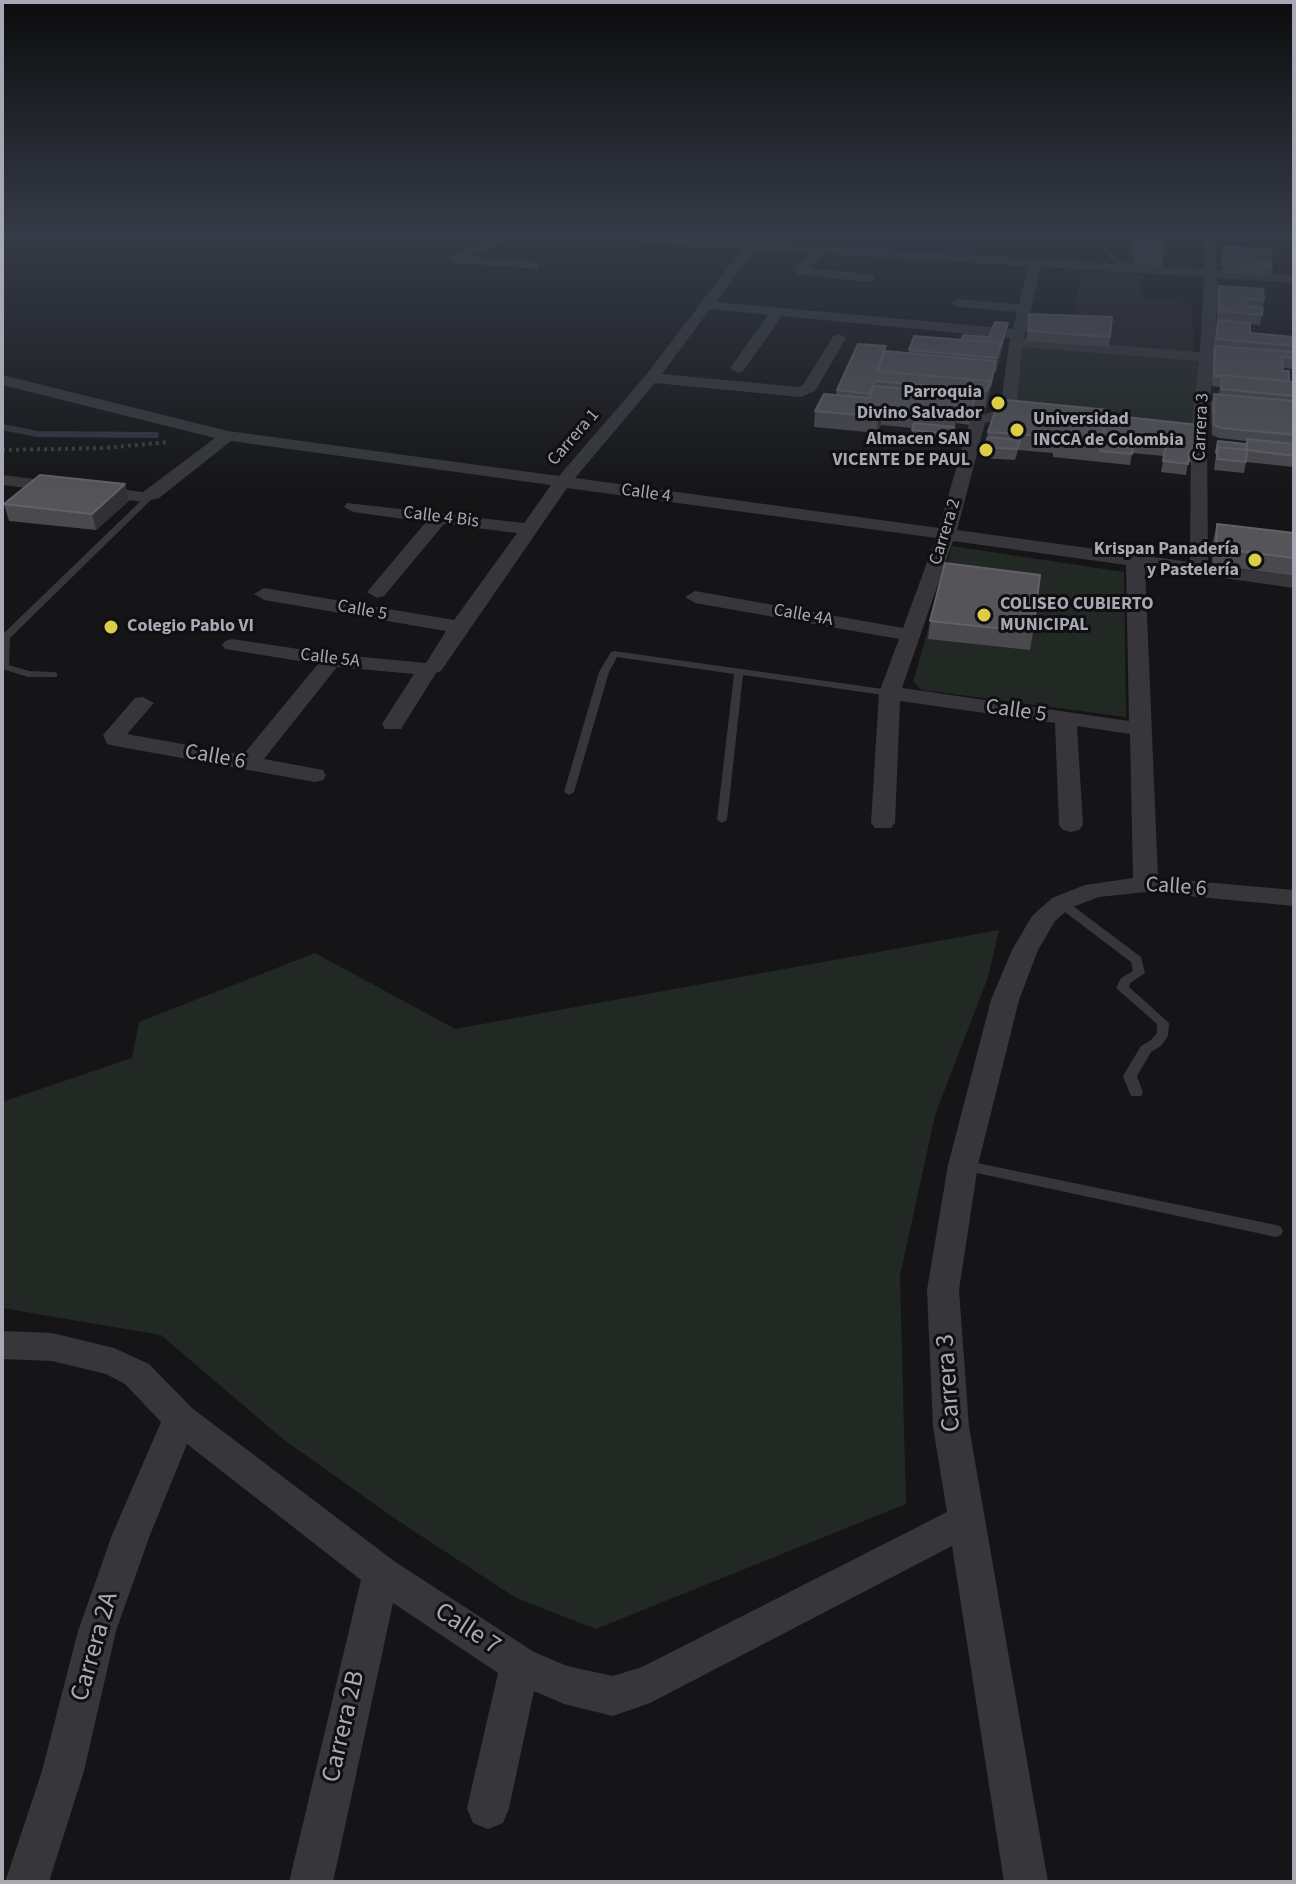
<!DOCTYPE html>
<meta charset="utf-8">
<style>
body{margin:0}
#map{position:relative;width:1296px;height:1884px;overflow:hidden;background:#151517;font-family:"Source Sans 3",sans-serif}
canvas{display:block}
.frame{position:absolute;inset:0;border:4px solid #a9a9b5;pointer-events:none}
</style>
<div id="map">
<canvas width="1296" height="1884"></canvas>
<div class="frame"></div>
</div>
<script>
const c = document.querySelector('canvas').getContext('2d');
c.lineJoin = 'round';
function fillPath(path, color) {
  c.fillStyle = color;
  c.fill(path, 'evenodd');
}
function poly(rows) {
  const path = new Path2D();
  for (const r of rows) {
    path.moveTo(r[0], r[1]);
    for (let i = 2; i < r.length; i += 2) path.lineTo(r[i], r[i + 1]);
  }
  return path;
}
function trace(path, color, width, dash) {
  c.strokeStyle = color;
  c.lineWidth = width;
  c.lineCap = dash ? 'butt' : 'round';
  c.setLineDash(dash || []);
  c.stroke(path);
}
function drawText(font, color, halo, rows, align = 'center') {
  c.font = font + ' "Source Sans 3",sans-serif';
  c.lineWidth = 6;
  c.setLineDash([]);
  c.textBaseline = 'middle';
  c.strokeStyle = halo;
  c.fillStyle = color;
  for (const [text, x, y, turn = 0] of rows) {
    c.save();
    c.translate(x, y);
    c.rotate((+turn || 0) * Math.PI / 180);
    c.textAlign = isNaN(turn) ? turn : align;
    if (halo) c.strokeText(text, 0, 0);
    c.fillText(text, 0, 0);
    c.restore();
  }
}
const built = poly([
 [1080,271,1142,275,1141,299,1192,303,1194,354,1109,347,1075,324]
]);
const green = poly([
 [1015,342,1207,355,1199,431,1008,413],
 [952,546,1124,572,1126,717,922,690,913,682],
 [999,930,988,977,935,1115,900,1276,906,1504,596,1629,516,1598,400,1522,284,1440,161,1335,2,1308,2,1102,132,1058,139,1022,315,953,455,1029]
]);
const stream = poly([
 [2,427,38,434,156,435]
]);
const path = poly([
 [2,450,105,448,169,442]
]);
const lane = poly([
 [1106,245,1116,259,1141,268,1138,270,1112,261,1105,254,1103,247,1106,245],
 [150,492,157,494,10,638,9,665,29,671,54,672,57,673,57,677,28,677,2,669,2,635,150,492],
 [614,651,890,690,895,693,890,696,743,675,727,820,722,823,717,820,734,674,617,657,609,672,574,792,569,795,564,792,599,672,611,652,614,651],
 [1061,899,1065,900,1141,957,1145,973,1130,983,1129,987,1169,1023,1168,1036,1161,1046,1151,1052,1137,1076,1143,1093,1141,1096,1131,1096,1123,1076,1141,1046,1151,1040,1157,1033,1157,1024,1116,988,1121,978,1133,971,1131,962,1057,906,1055,903,1057,900,1061,899],
 [963,1160,1276,1225,1281,1227,1283,1231,1281,1235,1276,1237,958,1169,956,1165,958,1161,963,1160]
]);
const street = poly([
 [502,236,518,236,470,256,533,262,538,263,538,269,457,263,449,257,502,236],
 [595,236,655,236,747,241,752,236,764,236,760,242,1204,269,1202,236,1214,236,1217,270,1294,275,1294,283,1218,278,1215,350,1294,355,1294,365,1214,359,1207,431,1208,565,1294,576,1294,588,1145,567,1158,878,1294,890,1294,906,1146,892,1099,897,1070,908,1055,921,1038,950,1019,1000,978,1165,959,1290,969,1427,1048,1882,1004,1882,952,1546,650,1703,613,1716,564,1704,534,1691,509,1808,503,1823,488,1829,473,1823,467,1808,498,1673,393,1603,333,1882,289,1882,361,1580,187,1444,150,1535,116,1631,84,1771,49,1882,5,1882,42,1771,78,1631,112,1535,161,1422,125,1384,106,1374,52,1361,2,1359,2,1331,52,1333,114,1348,149,1364,192,1408,394,1561,534,1652,567,1666,613,1676,642,1667,947,1512,933,1427,927,1290,948,1165,991,1000,1012,950,1032,916,1052,898,1085,885,1133,878,1130,734,1077,726,1083,825,1079,830,1071,832,1063,830,1059,825,1055,723,900,701,895,823,891,828,875,828,871,823,879,693,899,639,695,603,685,597,695,591,903,628,936,538,567,488,441,671,436,673,401,729,385,729,382,724,414,674,337,667,264,759,323,770,326,775,323,780,315,782,115,746,107,744,103,735,135,698,143,697,154,703,127,734,243,755,318,664,225,649,222,645,225,641,232,639,332,654,426,663,446,631,264,600,254,594,264,588,454,620,517,533,444,524,384,596,377,598,367,592,426,522,353,512,344,507,347,503,524,523,551,485,231,441,159,498,144,502,2,485,2,475,143,492,215,438,2,385,2,375,228,431,559,476,646,375,742,249,601,240,595,236],
 [755,249,810,253,795,268,795,274,869,282,874,281,874,275,810,268,824,254,1028,266,1019,304,958,299,951,303,958,307,1017,312,1013,329,716,302,755,249],
 [1041,267,1204,277,1200,352,1024,338,1041,267],
 [710,309,768,315,730,368,738,373,743,371,782,316,1010,338,1000,410,972,417,970,420,939,528,575,478,655,383,801,397,815,391,846,338,839,334,834,335,803,385,799,387,662,374,710,309],
 [1022,347,1199,361,1191,431,1190,562,957,530,985,423,1014,416,1016,413,1022,347],
 [953,541,1126,565,1129,721,902,688,953,541]
]);
const wall = poly([
 [1132,236,1161,236,1165,249,1162,267,1135,265,1130,247],
 [1223,246,1272,254,1271,262,1272,268,1270,277,1223,273,1221,255],
 [1219,286,1264,300,1260,325,1250,324,1250,333,1294,337,1294,369,1283,368,1283,371,1289,381,1294,382,1294,467,1246,462,1244,473,1214,470,1218,441,1246,444,1246,441,1219,438,1212,435,1211,404,1214,394,1219,394,1220,387,1212,386,1213,349,1218,321,1217,321,1217,295],
 [1029,314,1110,337,1109,347,1026,341],
 [1008,323,1006,333,996,373,994,372,985,412,974,411,970,425,956,423,952,439,911,435,913,428,881,425,877,433,814,427,815,411,836,395,837,390,886,346,885,351,909,353,909,350,961,340,989,337],
 [1107,415,1196,451,1194,462,1188,462,1186,475,1161,472,1164,456,1132,453,1130,465,1053,457,1053,453,1018,450,1015,460,982,458,988,432],
 [125,484,129,501,96,530,9,521,4,504],
 [1217,524,1294,533,1294,576,1212,565,1213,541],
 [930,621,1033,632,1030,650,928,639]
]);
const shadedWall = poly([
 [1008,323,1006,333,996,373,997,358],
 [996,361,994,376,988,401,990,386],
 [990,381,988,401,985,412,987,391],
 [976,395,974,411,970,425,972,409],
 [958,407,956,423,952,439,956,416],
 [882,409,881,425,877,433,878,417],
 [125,484,129,501,96,530,92,514]
]);
const building = poly([
 [1135,236,1161,236,1165,249,1138,248,1135,236],
 [1223,246,1272,250,1272,254,1244,252,1245,259,1271,262,1272,268,1225,264,1223,246],
 [1219,286,1263,289,1264,300,1246,299,1246,306,1263,308,1262,315,1219,311,1219,286],
 [1029,314,1112,317,1110,337,1028,331,1029,314],
 [1218,320,1250,323,1250,333,1294,337,1294,346,1216,339,1218,320],
 [995,322,1008,323,1000,348,1001,343,961,340,963,335,989,337,995,322],
 [914,336,1001,343,997,358,909,350,914,336],
 [858,344,886,346,876,371,990,381,987,391,875,381,870,394,837,390,858,344],
 [1215,346,1294,352,1294,358,1282,357,1283,371,1289,371,1289,381,1222,375,1222,376,1214,376,1215,346],
 [885,351,996,361,990,386,990,381,877,371,885,351],
 [1222,375,1294,382,1294,396,1221,389,1222,375],
 [874,386,976,395,972,409,958,407,956,416,882,409,878,417,815,411,824,394,869,398,874,386],
 [1214,394,1294,401,1294,435,1222,428,1214,425,1214,394],
 [1007,400,1108,410,1101,446,1055,441,1056,437,988,432,998,403,1007,400],
 [1107,415,1199,425,1196,451,1190,450,1188,464,1163,461,1166,445,1134,442,1132,454,1100,451,1107,415],
 [914,423,954,427,952,434,912,430,914,423],
 [988,437,1020,440,1017,449,984,447,988,437],
 [1247,439,1294,444,1294,456,1247,450,1247,439],
 [1218,441,1246,444,1246,450,1218,447,1216,453,1218,441],
 [1218,447,1247,450,1246,462,1217,459,1218,447],
 [40,475,125,484,92,514,4,504,40,475],
 [1217,524,1294,533,1294,558,1216,548,1217,524],
 [945,563,1040,575,1033,632,930,621,945,563]
]);
const markers = [
 [998,403,8,"#dbcd48"],
 [1017,430,8,"#dbcd48"],
 [986,450,8,"#dbcd48"],
 [1255,560,8,"#dbcd48"],
 [984,615,8,"#dbcd48"],
 [111,627,8,"#dbcd48"]
];
const farPoinames = [
 ["Parroquia",982,393],
 ["Divino Salvador",982,414],
 ["Universidad",1033,420,"left"],
 ["INCCA de Colombia",1033,441,"left"],
 ["Almacen SAN",970,440],
 ["VICENTE DE PAUL",970,461],
 ["Krispan Panadería",1239,550],
 ["y Pastelería",1239,571],
 ["COLISEO CUBIERTO",1000,605,"left"],
 ["MUNICIPAL",1000,626,"left"],
 ["Colegio Pablo VI",127,627,"left"]
];
const farStreetnames = [
 ["Carrera 3",1202,427,-87],
 ["Carrera 1",574,438,-49],
 ["Calle 4",646,494,8],
 ["Calle 4 Bis",441,518,7],
 ["Carrera 2",946,532,-73],
 ["Calle 5",362,611,10],
 ["Calle 4A",803,616,10],
 ["Calle 5A",330,659,7]
];
const streetNames = [
 ["Calle 5",1016,712,8],
 ["Calle 6",215,758,10],
 ["Calle 6",1176,888,4]
];
const nearStreetnames = [
 ["Carrera 3",950,1383,-94],
 ["Calle 7",467,1630,33],
 ["Carrera 2A",96,1647,-74],
 ["Carrera 2B",345,1727,-77]
];
fillPath(built, '#222123');
fillPath(green, '#222824');
trace(stream, '#30353e', 6);
trace(path, '#3d3d42', 4, [3, 4]);
fillPath(lane, '#37373b');
fillPath(street, '#37373b');
fillPath(wall, '#4a494e');
fillPath(shadedWall, '#313033');
fillPath(building, '#545459');
trace(building, '#626167', 2);
const sky = c.createLinearGradient(0, 0, 0, 499);
sky.addColorStop(0, '#0c0c0d');
sky.addColorStop(0.47, '#353b47');
sky.addColorStop(1, '#353b4700');
c.fillStyle = sky;
c.fillRect(0, 0, 1296, 499);
for (const [x, y, r, color] of markers) {
  const dot = new Path2D();
  dot.arc(x, y, r, 0, 2 * Math.PI);
  c.fillStyle = color;
  c.fill(dot);
  trace(dot, '#101012', 3);
}
drawText('bold 18px', '#a9a9b5', '#101012', farPoinames, 'right');
drawText('18px', '#a9a9b5', '#101012', farStreetnames);
drawText('22px', '#a9a9b5', '#101012', streetNames);
drawText('26px', '#a9a9b5', '#101012', nearStreetnames);
</script>
